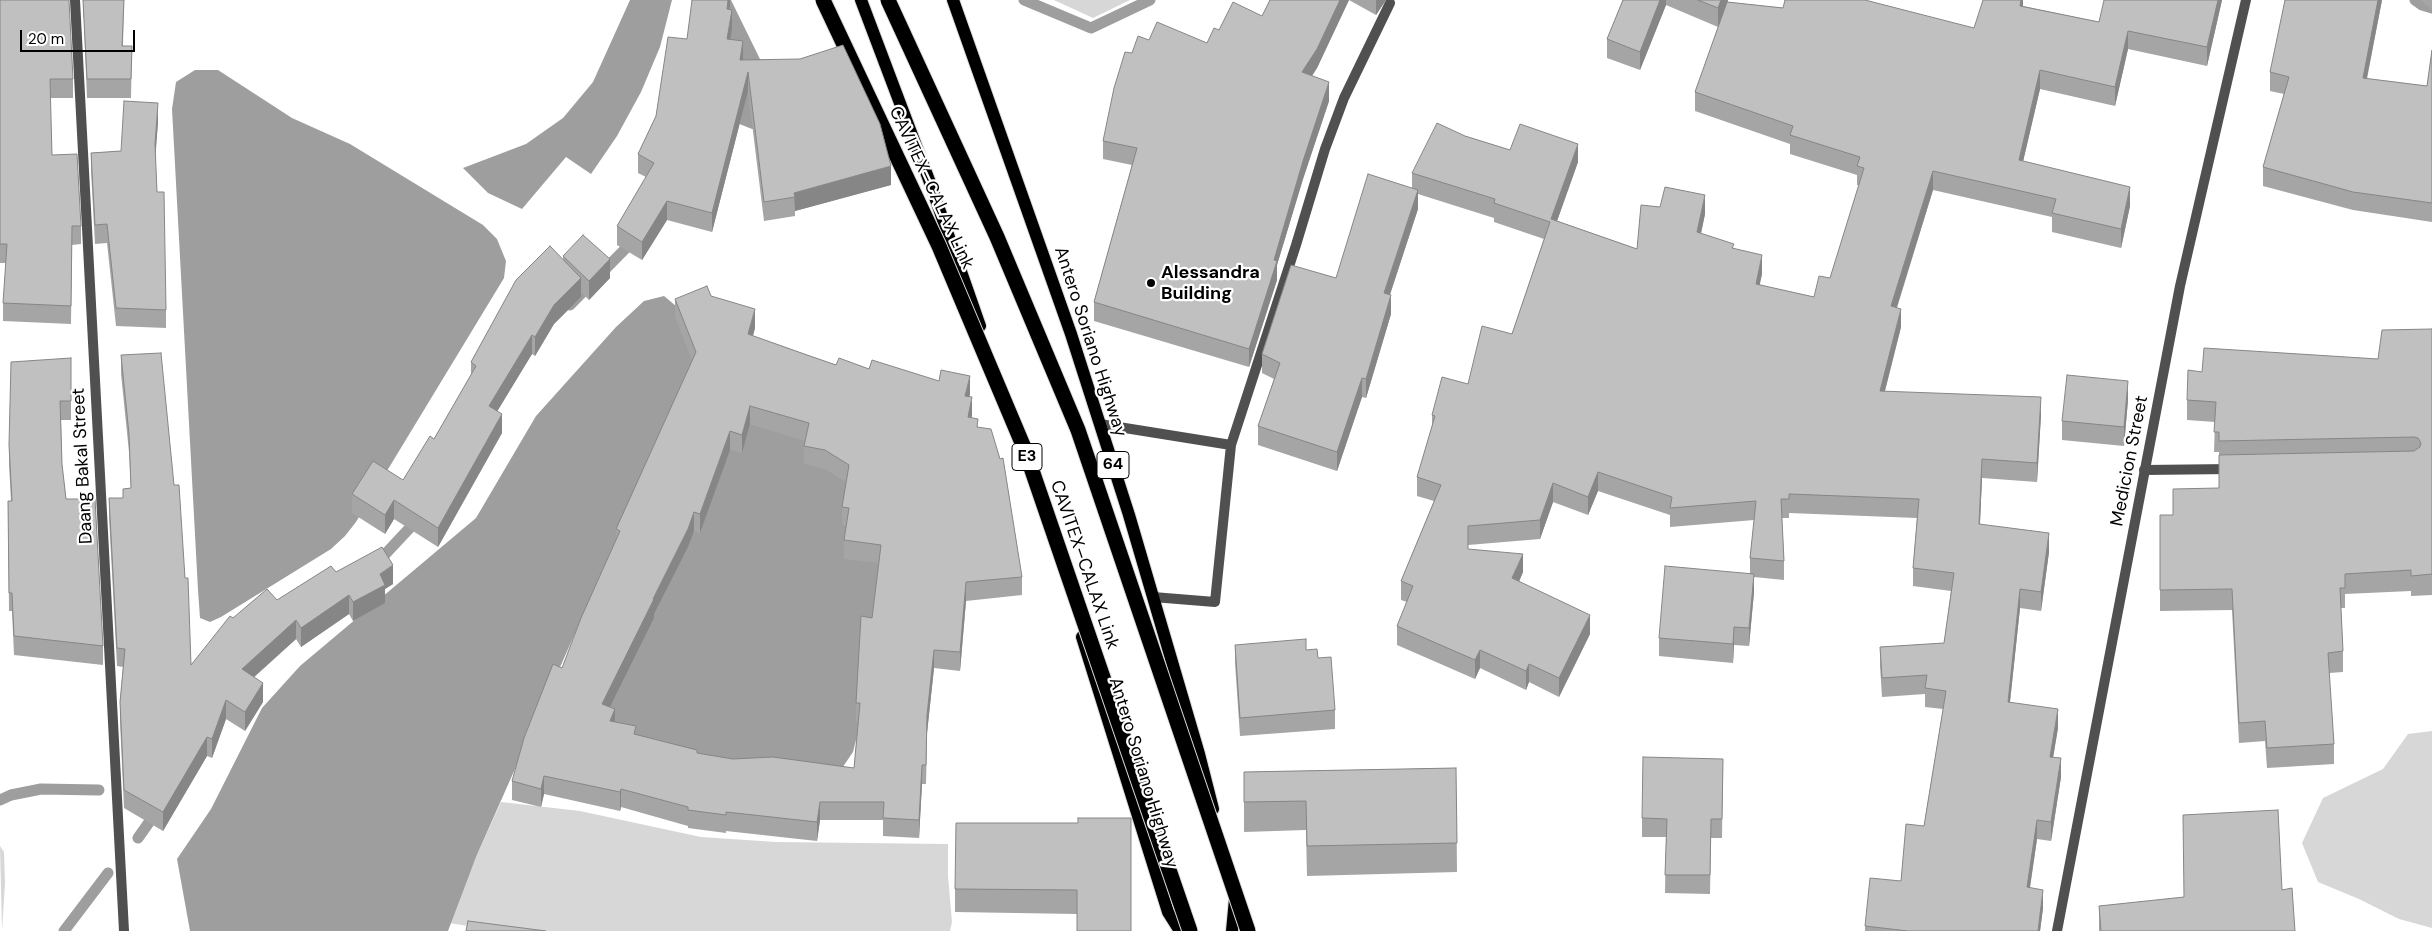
<!DOCTYPE html>
<meta charset="utf-8">
<style>
body{margin:0}
#map{position:relative;width:2432px;height:931px;overflow:hidden;background:#fff;font-family:"DM Sans",sans-serif}
canvas{display:block}
.scale{position:absolute;left:20px;top:30px;width:115px;height:22px;box-sizing:border-box;border:2px solid #000;border-top:0;padding-left:6px;font-size:15px;line-height:18px;white-space:nowrap;color:#000;-webkit-text-stroke:4px #fff;paint-order:stroke}
</style>
<div id="map">
<canvas width="2432" height="931"></canvas>
<div class="scale">20 m</div>
</div>
<script>
const c = document.querySelector('canvas').getContext('2d');
c.lineJoin = 'round';
function fillPath(path, color) {
  c.fillStyle = color;
  c.fill(path, 'evenodd');
}
function poly(rows) {
  const path = new Path2D();
  for (const r of rows) {
    path.moveTo(r[0], r[1]);
    for (let i = 2; i < r.length; i += 2) path.lineTo(r[i], r[i + 1]);
  }
  return path;
}
function trace(path, color, width, dash) {
  c.strokeStyle = color;
  c.lineWidth = width;
  c.lineCap = dash ? 'butt' : 'round';
  c.setLineDash(dash || []);
  c.stroke(path);
}
function drawText(font, color, halo, rows, align = 'center') {
  c.font = font + ' "DM Sans",sans-serif';
  c.lineWidth = 4.5;
  c.setLineDash([]);
  c.textBaseline = 'middle';
  c.strokeStyle = halo;
  c.fillStyle = color;
  for (const [text, x, y, turn = 0] of rows) {
    c.save();
    c.translate(x, y);
    c.rotate((+turn || 0) * Math.PI / 180);
    c.textAlign = isNaN(turn) ? turn : align;
    if (halo) c.strokeText(text, 0, 0);
    c.fillText(text, 0, 0);
    c.restore();
  }
}
const green = poly([
 [1054,0,1130,0,1093,18],
 [2432,731,2432,928,2399,919,2359,899,2318,882,2302,843,2323,798,2383,769,2408,734],
 [501,802,580,811,701,837,776,842,948,844,948,876,952,922,950,931,500,931,449,923,476,857],
 [0,846,4,852,5,883,2,931]
]);
const water = poly([
 [630,0,672,0,660,47,641,92,617,136,591,174,566,157,522,209,488,193,463,168,526,144,563,118,593,82],
 [728,0,731,0,784,108,772,125,752,129,732,121],
 [195,70,218,70,292,118,350,144,483,225,497,239,506,261,504,278,356,522,345,536,331,549,221,617,210,622,200,618,198,590,172,109,176,82],
 [664,296,676,306,696,360,476,857,448,931,190,931,177,859,211,809,262,708,300,666,476,518,536,416,616,327,644,301],
 [713,413,890,464,862,716,853,752,836,777,559,769]
]);
const stream = poly([
 [1024,0,1091,28,1150,0],
 [2415,0,2422,5,2432,8],
 [570,305,634,240],
 [376,564,420,517],
 [0,800,11,795,41,789,99,790],
 [138,838,157,811],
 [64,931,108,873]
]);
const minor = poly([
 [1100,424,1231,445],
 [2144,470,2231,469],
 [1153,597,1215,602,1231,445,1296,245,1325,149,1344,98,1390,3]
]);
const tertiary = poly([
 [75,0,124,931],
 [2057,931,2180,286,2246,0]
]);
const primary = poly([
 [861,0,929,180,980,326],
 [953,0,1071,334,1129,515,1199,754,1213,809],
 [1082,637,1168,912,1180,931],
 [1232,931,1235,899]
]);
const motorwayBridge = poly([
 [823,0,939,246,1025,450,1190,931],
 [888,0,997,237,1078,430,1248,931]
]);
const wall = poly([
 [0,0,73,79,73,98,50,98,52,155,81,226,81,244,72,245,71,324,3,321,3,303,6,263,0,263],
 [83,0,124,0,123,46,132,46,131,98,87,98],
 [730,0,730,10,732,29,730,40,743,60,891,185,795,211,795,216,764,221,748,91,712,232,667,220,642,260,617,245,617,226,646,177,638,173,638,154,656,116,687,39],
 [1270,0,1386,0,1376,15,1349,0,1317,68,1312,76,1329,101,1303,179,1277,265,1277,280,1249,367,1094,321,1094,302,1132,165,1103,159,1103,141,1132,53,1149,40,1207,43,1219,30,1262,16],
 [1623,0,1728,0,1728,2,1974,28,2023,0,2023,6,2099,22,2222,0,2207,66,2128,49,2115,106,2040,89,2023,161,2130,206,2121,248,2052,232,2052,217,1933,190,1897,308,1901,327,1885,391,2041,415,2037,482,1982,478,1980,524,2049,552,2041,611,2020,608,2010,702,2058,728,2053,757,2061,777,2051,841,2037,839,2030,888,2043,908,2040,931,1865,931,1865,926,1901,881,1924,826,1943,709,1925,707,1925,694,1882,697,1880,666,1880,647,1944,643,1951,591,1913,586,1913,568,1917,518,1789,513,1789,518,1782,518,1784,561,1784,580,1754,577,1754,592,1749,646,1734,645,1733,663,1659,656,1659,638,1750,574,1750,558,1754,520,1670,527,1670,515,1598,491,1588,515,1553,502,1540,539,1468,545,1468,549,1523,572,1519,582,1590,634,1559,697,1529,682,1526,690,1480,668,1475,679,1397,645,1397,626,1407,602,1401,600,1401,581,1434,501,1417,496,1417,477,1432,426,1432,415,1468,384,1512,334,1544,239,1494,222,1494,218,1418,194,1418,209,1390,295,1391,314,1366,398,1362,397,1337,471,1258,445,1258,426,1274,379,1262,373,1262,354,1336,278,1412,188,1412,173,1465,136,1510,150,1578,162,1557,221,1637,249,1705,214,1701,234,1734,248,1762,274,1759,285,1814,297,1830,278,1859,185,1857,185,1857,175,1790,154,1790,144,1695,111,1695,92,1718,27,1666,5,1640,70,1607,58,1607,39],
 [2382,0,2367,79,2427,86,2432,50,2432,222,2353,210,2263,186,2263,167,2284,94,2270,91,2270,72],
 [2420,0,2432,0,2432,10],
 [158,122,155,156,157,192,166,310,166,328,116,326,107,243,95,244,91,171,91,153,121,151],
 [563,256,610,278,589,300,581,292,581,297,554,324,535,356,532,354,497,411,502,433,438,547,394,519,385,534,352,513,352,494,403,480,434,439,471,375,471,362,563,260],
 [711,296,755,328,753,336,836,365,869,369,970,394,969,396,972,415,971,418,978,427,1022,577,1022,595,966,601,960,671,934,668,927,733,926,784,922,784,919,838,883,836,883,820,820,820,817,841,726,831,726,833,688,828,688,826,621,807,620,811,544,794,541,807,512,800,512,781,562,668,616,538,616,529,692,360,675,317,675,299],
 [750,424,805,441,804,446,804,464,825,469,846,482,842,507,842,525,846,526,844,540,844,559,879,563,872,618,856,703,856,722,858,722,854,768,733,759,697,753,636,735,615,722,610,707,654,618,654,614,688,547,694,531,700,533,730,450,742,453],
 [2432,329,2432,595,2411,596,2411,591,2345,594,2345,608,2341,608,2343,651,2343,672,2329,673,2334,744,2334,764,2267,768,2265,741,2239,743,2232,610,2160,611,2160,515,2173,515,2219,488,2219,452,2214,452,2215,422,2187,420,2187,400,2202,372,2378,359],
 [121,355,174,485,185,578,191,665,233,618,277,600,336,572,393,584,385,589,385,603,353,621,349,614,301,647,296,639,254,677,263,702,245,731,226,719,212,758,207,756,163,831,124,808,120,721,120,702,123,667,117,666,109,517,109,498,123,498,123,489,131,488,129,452,121,374],
 [71,358,71,420,61,420,62,464,66,499,103,646,103,665,14,655,12,611,9,611,8,501,11,501,9,464,9,445],
 [2128,400,2124,446,2062,440,2062,421],
 [1235,645,1306,650,1318,658,1335,710,1335,729,1240,736,1235,663],
 [1723,759,1722,838,1711,838,1710,894,1665,893,1666,837,1642,837,1642,818],
 [1456,768,1457,872,1307,876,1306,830,1244,832,1244,772],
 [1078,823,1077,914,955,912,955,889],
 [2282,890,2295,931,2099,931,2099,906]
]);
const shadedWall = poly([
 [728,0,730,0,730,5,727,28,727,9],
 [1340,0,1349,0,1317,68,1302,91,1302,72],
 [1376,0,1386,0,1376,15],
 [1660,0,1666,0,1666,5,1640,70,1640,52],
 [1721,0,1728,0,1718,27,1718,8],
 [2021,0,2023,0,2023,7,2020,6],
 [2218,0,2222,0,2207,66,2207,47],
 [2378,0,2382,0,2363,97,2363,78],
 [732,10,732,29,727,58,727,39],
 [2128,31,2128,49,2115,106,2115,87],
 [743,41,743,60,740,60],
 [2040,70,2040,89,2019,179,2019,160],
 [748,72,748,91,712,232,712,213],
 [1329,82,1329,101,1303,179,1277,265,1277,280,1249,367,1249,349,1274,260,1303,161],
 [158,103,158,122,155,163,155,144],
 [1578,144,1578,162,1551,238,1551,219],
 [891,166,891,185,795,211,794,193],
 [1933,171,1933,190,1891,325,1891,306],
 [2130,187,2130,206,2121,248,2121,229],
 [1418,190,1418,209,1384,312,1384,293],
 [1705,195,1705,214,1697,251,1697,232],
 [667,201,667,220,642,260,642,242],
 [1762,255,1762,274,1756,303,1756,284],
 [610,259,610,278,589,300,589,281],
 [581,278,581,297,554,324,535,356,535,337,554,305],
 [1391,295,1391,314,1366,398,1366,379],
 [755,309,755,328,748,353,748,334],
 [1901,309,1901,327,1880,410,1880,391],
 [532,335,532,354,489,425,489,406],
 [970,376,970,394,965,414,965,396],
 [1362,378,1362,397,1337,471,1337,452],
 [2128,381,2128,400,2124,446,2124,427],
 [972,397,972,415,968,436,968,417],
 [2041,397,2041,415,2037,482,2037,463],
 [750,406,750,424,742,453,742,435],
 [502,414,502,433,438,547,438,528],
 [730,431,730,450,700,533,700,514],
 [1982,459,1982,478,1979,543,1979,524],
 [1598,472,1598,491,1588,515,1588,497],
 [1553,483,1553,502,1540,539,1540,520],
 [394,500,394,519,385,534,385,515],
 [694,512,694,531,688,547,654,614,654,618,602,723,602,704],
 [2049,533,2049,552,2041,611,2041,592],
 [1523,554,1523,572,1512,597,1512,578],
 [393,565,393,584,385,589,385,603,353,621,353,602,380,574],
 [1754,574,1754,592,1749,646,1749,628],
 [966,582,966,601,960,671,960,652],
 [2020,589,2020,608,2008,720,2008,702],
 [349,595,349,614,301,647,301,628],
 [1590,615,1590,634,1559,697,1559,678],
 [296,620,296,639,242,688,242,669],
 [1734,627,1734,645,1733,663,1733,644],
 [934,650,934,668,927,733,926,784,927,715],
 [1480,650,1480,668,1475,679,1475,660],
 [1529,664,1529,682,1526,690,1526,671],
 [263,683,263,702,245,731,245,712],
 [226,700,226,719,212,758,212,739],
 [615,709,615,727,610,721],
 [2058,709,2058,728,2050,776,2050,757],
 [207,737,207,756,163,831,163,812],
 [2061,758,2061,777,2051,841,2051,822],
 [922,765,922,784,919,838,919,820],
 [544,776,544,794,541,807,541,789],
 [621,789,621,807,620,811,620,792],
 [820,802,820,820,817,841,817,822],
 [2037,820,2037,839,2027,906,2027,887],
 [2043,890,2043,908,2040,931,2038,931]
]);
const building = poly([
 [0,0,69,0,73,79,50,79,52,155,77,154,81,226,72,226,71,306,3,303,7,244,0,244,0,0],
 [83,0,124,0,122,46,132,46,131,79,87,79,83,0],
 [692,0,728,0,727,9,732,10,727,39,743,41,740,60,800,59,843,45,880,124,891,166,794,193,795,197,764,202,748,72,712,213,667,201,642,242,617,226,654,163,638,154,656,116,668,37,687,39,692,0],
 [1270,0,1340,0,1317,49,1302,72,1329,82,1303,161,1274,260,1277,261,1249,349,1094,302,1137,148,1103,141,1114,88,1125,52,1132,53,1138,36,1149,40,1157,22,1207,43,1214,28,1219,30,1233,2,1262,16,1270,0],
 [1623,0,1660,0,1640,52,1607,39,1623,0],
 [1698,0,1721,0,1718,8,1698,0],
 [1785,0,1865,0,1974,28,1983,0,2021,0,2020,6,2099,22,2104,0,2218,0,2207,47,2128,31,2115,87,2040,70,2019,160,2130,187,2121,229,2052,213,2056,199,1933,171,1891,306,1901,309,1880,391,2041,397,2037,463,1982,459,1979,524,2049,533,2041,592,2020,589,2008,702,2058,709,2050,757,2061,758,2051,822,2037,820,2027,887,2043,890,2038,931,1908,931,1865,926,1870,878,1901,881,1906,824,1924,826,1946,691,1925,688,1927,675,1882,678,1880,647,1944,643,1954,573,1913,568,1919,499,1789,494,1789,499,1781,499,1784,561,1750,558,1756,501,1670,508,1672,497,1598,472,1588,497,1553,483,1540,520,1468,526,1468,549,1523,554,1512,578,1590,615,1559,678,1529,664,1526,671,1480,650,1475,660,1397,626,1413,586,1401,581,1441,485,1417,477,1435,416,1432,415,1442,377,1468,384,1482,326,1512,334,1550,222,1494,203,1495,199,1412,173,1437,123,1465,136,1510,150,1520,124,1578,144,1551,219,1637,249,1641,205,1660,207,1665,187,1705,195,1697,232,1734,244,1732,248,1762,255,1756,284,1814,297,1819,276,1830,278,1864,168,1857,166,1860,157,1790,135,1793,126,1695,92,1727,2,1783,8,1785,0],
 [2285,0,2378,0,2363,78,2427,86,2432,50,2432,203,2353,192,2263,167,2289,77,2270,72,2285,0],
 [124,101,158,103,155,144,157,192,164,192,166,310,116,308,107,224,95,225,91,153,121,151,124,101],
 [1368,174,1418,190,1384,293,1391,295,1366,379,1362,378,1337,452,1258,426,1280,363,1262,354,1291,265,1336,278,1368,174],
 [583,235,610,259,589,281,563,256,583,235],
 [550,246,581,278,554,305,535,337,532,335,489,406,502,414,438,528,394,500,385,515,352,494,373,461,403,480,430,436,434,439,476,366,471,362,516,280,550,246],
 [707,286,711,296,755,309,748,334,807,355,836,365,839,358,869,369,872,360,939,381,941,370,970,376,965,396,972,397,968,417,978,419,977,427,991,429,1000,459,1003,458,1022,577,966,582,960,652,934,650,927,715,926,765,922,765,919,820,883,818,884,802,820,802,817,822,726,812,726,815,688,810,688,807,621,789,620,792,544,776,541,789,512,781,524,738,553,664,562,668,581,618,620,531,616,529,696,352,675,299,707,286],
 [750,406,809,423,804,446,825,450,849,465,842,507,849,508,844,540,881,545,872,618,861,616,856,703,860,703,854,768,773,757,733,759,697,753,697,750,634,734,636,726,610,721,615,709,602,704,654,599,653,599,688,529,694,512,700,514,730,431,742,435,750,406],
 [2432,329,2432,574,2411,576,2411,570,2345,574,2345,588,2340,588,2343,651,2328,653,2334,744,2267,748,2265,721,2239,723,2232,589,2160,590,2160,515,2173,515,2173,489,2219,488,2219,455,2414,451,2420,447,2421,443,2418,438,2414,437,2219,441,2219,432,2214,432,2216,402,2187,400,2188,370,2202,372,2204,348,2378,359,2382,330,2432,329],
 [161,353,174,485,179,485,185,578,188,578,191,665,230,616,233,618,267,589,277,600,331,566,336,572,382,547,393,565,380,574,385,585,353,602,349,595,301,628,296,620,242,669,263,683,245,712,226,700,212,739,207,737,163,812,124,790,120,702,125,649,117,648,109,498,123,498,123,489,131,488,129,434,121,355,161,353],
 [71,358,71,401,60,401,62,464,66,499,95,499,103,646,14,636,12,593,9,593,8,501,12,501,9,445,11,362,71,358],
 [2067,375,2128,381,2124,427,2062,421,2067,375],
 [1665,566,1754,574,1749,628,1734,627,1733,644,1659,638,1665,566],
 [1306,639,1306,650,1317,649,1318,658,1331,657,1335,710,1240,718,1235,645,1306,639],
 [1643,757,1723,759,1722,819,1711,819,1710,875,1665,875,1667,819,1642,818,1643,757],
 [1456,768,1457,843,1307,846,1306,801,1244,802,1244,772,1456,768],
 [2278,810,2282,890,2292,888,2295,931,2101,931,2099,906,2184,897,2183,815,2278,810],
 [1078,818,1131,818,1131,931,1077,931,1077,890,955,889,956,823,1078,823,1078,818],
 [468,921,546,931,466,931,468,921]
]);
const markers = [
 [1151,283,5,"#000"]
];
const shields = [
 [1027,457,30],
 [1113,465,32]
];
const shieldNames = [
 ["E3",1027,457],
 ["64",1113,465]
];
const streetNames = [
 ["CAVITEX–CALAX Link",931,188,65],
 ["Antero Soriano Highway",1090,342,72],
 ["Medicion Street",2130,461,-79],
 ["Daang Bakal Street",83,466,-93],
 ["CAVITEX–CALAX Link",1084,565,71],
 ["Antero Soriano Highway",1143,773,73]
];
const poiNames = [
 ["Alessandra",1161,273],
 ["Building",1161,294]
];
fillPath(green, '#d7d7d7');
fillPath(water, '#9e9e9e');
trace(stream, '#9e9e9e', 11);
trace(primary, '#dbdbdb', 14);
trace(minor, '#505050', 10);
trace(tertiary, '#505050', 10);
trace(primary, '#000', 12);
trace(motorwayBridge, '#dbdbdb', 17, []);
trace(motorwayBridge, '#000', 15);
fillPath(wall, '#a5a5a5');
fillPath(shadedWall, '#868686');
fillPath(building, '#c0c0c0');
trace(building, '#868686', 1);
for (const [x, y, r, color] of markers) {
  const dot = new Path2D();
  dot.arc(x, y, r, 0, 2 * Math.PI);
  c.fillStyle = color;
  c.fill(dot);
  trace(dot, '#fff', 2);
}
for (const [x, y, w] of shields) {
  const box = new Path2D();
  box.roundRect(x - w / 2, y - 13.5, w, 27, 4);
  c.fillStyle = '#fff';
  c.fill(box);
  trace(box, '#000', 1);
}
drawText('bold 16px', '#000', null, shieldNames);
drawText('18px', '#000', '#fff', streetNames);
drawText('bold 18px', '#000', '#fff', poiNames, 'left');
</script>
